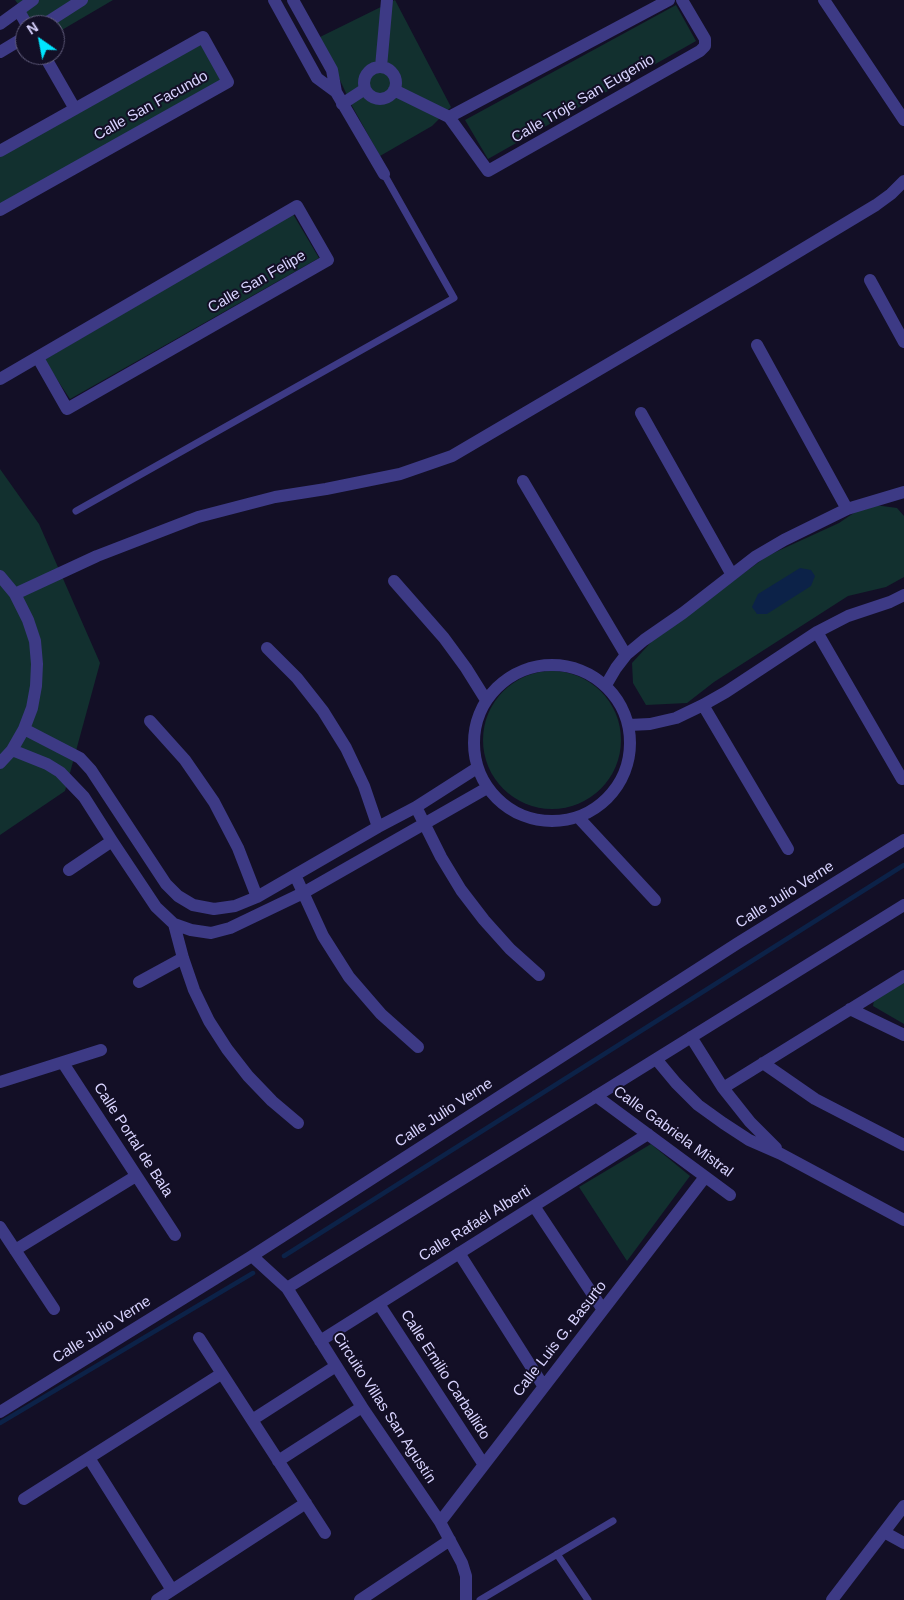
<!DOCTYPE html>
<meta charset="utf-8">
<style>
body{margin:0}
#map{position:relative;width:904px;height:1600px;overflow:hidden;background:#130f26;font-family:Arial,sans-serif}
canvas{display:block}
.north{position:absolute;left:15px;top:15px;width:50px;height:50px;box-sizing:border-box;background:#130f26;border:1px solid #625e7d;border-radius:50%;rotate:327deg;font-size:14px;font-weight:700;line-height:20px;text-align:center;color:#d9d4ff}
.north::after{content:'';display:block;margin:auto;width:18px;height:22px;background:#00e5ff;clip-path:polygon(50% 0,100% 100%,50% 72%,0 100%)}
</style>
<div id="map">
<canvas width="904" height="1600"></canvas>
<div class="north">N</div>
</div>
<script>
const c = document.querySelector('canvas').getContext('2d');
c.lineJoin = 'round';
function fillPath(path, color) {
  c.fillStyle = color;
  c.fill(path, 'evenodd');
}
function poly(rows) {
  const path = new Path2D();
  for (const r of rows) {
    if (r.length === 3) {
      path.moveTo(r[0] + r[2], r[1]);
      path.arc(r[0], r[1], r[2], 0, 2 * Math.PI);
      continue;
    }
    path.moveTo(r[0], r[1]);
    for (let i = 2; i < r.length; i += 2) path.lineTo(r[i], r[i + 1]);
  }
  return path;
}
function trace(path, color, width, dash) {
  c.strokeStyle = color;
  c.lineWidth = width;
  c.lineCap = dash ? 'butt' : 'round';
  c.setLineDash(dash || []);
  c.stroke(path);
}
function drawText(font, color, halo, rows, align = 'center') {
  c.font = font + ' Arial,sans-serif';
  c.lineWidth = 4;
  c.setLineDash([]);
  c.textBaseline = 'middle';
  c.strokeStyle = halo;
  c.fillStyle = color;
  for (const [text, x, y, turn = 0] of rows) {
    c.save();
    c.translate(x, y);
    c.rotate((+turn || 0) * Math.PI / 180);
    c.textAlign = isNaN(turn) ? turn : align;
    if (halo) c.strokeText(text, 0, 0);
    c.fillText(text, 0, 0);
    c.restore();
  }
}
const green = poly([
 [15,0,113,0,55,34,55,25,34,25],
 [395,0,451,107,432,126,380,156,352,106,320,37],
 [676,5,696,41,488,159,465,120],
 [203,35,228,79,0,209,0,154],
 [293,214,319,258,70,399,44,360],
 [0,469,39,524,100,663,65,791,0,835],
 [867,504,897,508,904,516,904,577,886,587,848,596,714,682,687,703,646,705,633,683,632,663,653,640,767,556,839,523],
 [552,740,69],
 [904,982,904,1024,873,1006,874,1000],
 [651,1144,690,1176,627,1261,579,1187]
]);
const water = poly([
 [800,568,811,570,815,576,811,586,767,614,757,614,752,607,758,594]
]);
const stream = poly([
 [284,1256,904,865],
 [0,1423,253,1273]
]);
const service = poly([
 [76,511,454,298,384,174],
 [557,1554,588,1600],
 [480,1600,613,1521]
]);
const minor = poly([
 [274,0,317,78,336,92],
 [293,0,332,70,336,92,384,174],
 [824,0,904,120],
 [19,11,27,25],
 [0,24,33,0],
 [43,25,82,0],
 [0,52,25,37],
 [44,55,75,109],
 [381,67,387,0],
 [380,83,16],
 [394,90,449,117,488,171,700,51,705,46,705,39,682,0],
 [342,104,365,89],
 [449,117,669,0],
 [0,151,203,37,228,82,0,210],
 [870,280,904,342],
 [757,345,847,509],
 [0,379,297,206,328,260,67,409,38,358],
 [641,413,732,575],
 [523,481,626,655],
 [0,576,15,594,28,620,35,641,37,664,36,686,32,708,24,729,12,750,0,763],
 [394,581,444,638,466,668,486,700],
 [15,594,97,556,198,517,275,497,326,489,400,474,452,456,753,279,876,205,891,194,904,181],
 [817,632,902,779],
 [267,648,297,678,323,711,346,748,364,786,378,827],
 [552,743,78],
 [606,685,616,668,626,655,644,640,683,613,755,557,784,540,847,509,904,492],
 [703,705,788,849],
 [150,721,185,760,214,802,238,848,257,897],
 [629,725,650,724,676,718,703,705,726,692,817,632,848,616,890,602,904,595],
 [24,729,80,758,91,770,166,884,178,896,193,905,214,909,235,906,257,897,378,827,416,807,477,768],
 [12,750,47,764,60,772,84,797,112,841,156,907,174,924,191,930,211,933,230,928,303,893,487,788],
 [416,807,441,857,461,890,484,920,510,949,539,975],
 [578,817,655,900],
 [69,870,112,841],
 [295,875,323,936,349,977,381,1014,418,1047],
 [174,924,183,958,194,990,209,1021,227,1049,248,1076,272,1101,298,1123],
 [139,982,183,958],
 [850,1009,904,1035],
 [691,1037,723,1088,750,1122,776,1148],
 [656,1059,676,1083,698,1105,723,1123,749,1140,781,1154,904,1220],
 [63,1063,175,1235],
 [763,1063,815,1099,904,1145],
 [0,1082,101,1050],
 [723,1088,904,976],
 [596,1096,730,1195],
 [534,1206,603,1310],
 [0,1227,54,1309],
 [15,1250,136,1176],
 [459,1253,544,1387],
 [252,1256,287,1288,362,1407,440,1522,462,1563,466,1576,466,1600],
 [287,1288,904,905],
 [379,1304,484,1465],
 [199,1338,325,1533],
 [320,1341,648,1134],
 [0,1412,252,1256,738,943,904,840],
 [252,1420,336,1366],
 [89,1458,172,1590],
 [278,1461,362,1407],
 [24,1499,221,1374],
 [440,1522,705,1177],
 [884,1532,904,1543],
 [157,1600,306,1503],
 [360,1600,450,1540],
 [832,1600,904,1506]
]);
const streetNames = [
 ["Calle Troje San Eugenio",583,99,-30],
 ["Calle San Facundo",151,106,-29],
 ["Calle San Felipe",257,282,-30],
 ["Calle Julio Verne",785,895,-32],
 ["Calle Julio Verne",444,1113,-33],
 ["Calle Gabriela Mistral",673,1132,36],
 ["Calle Portal de Bala",133,1140,57],
 ["Calle Rafaél Alberti",475,1224,-32],
 ["Calle Julio Verne",102,1330,-32],
 ["Calle Luis G. Basurto",560,1339,-52],
 ["Calle Emilio Carballido",445,1375,57],
 ["Circuito Villas San Agustín",384,1408,57]
];
fillPath(green, '#12302f');
fillPath(water, '#0c2248');
trace(stream, '#0c2248', 4.5);
trace(service, '#3d3a85', 7);
trace(minor, '#3d3a85', 12);
drawText('15px', '#d9d4ff', '#130f26', streetNames);
</script>
